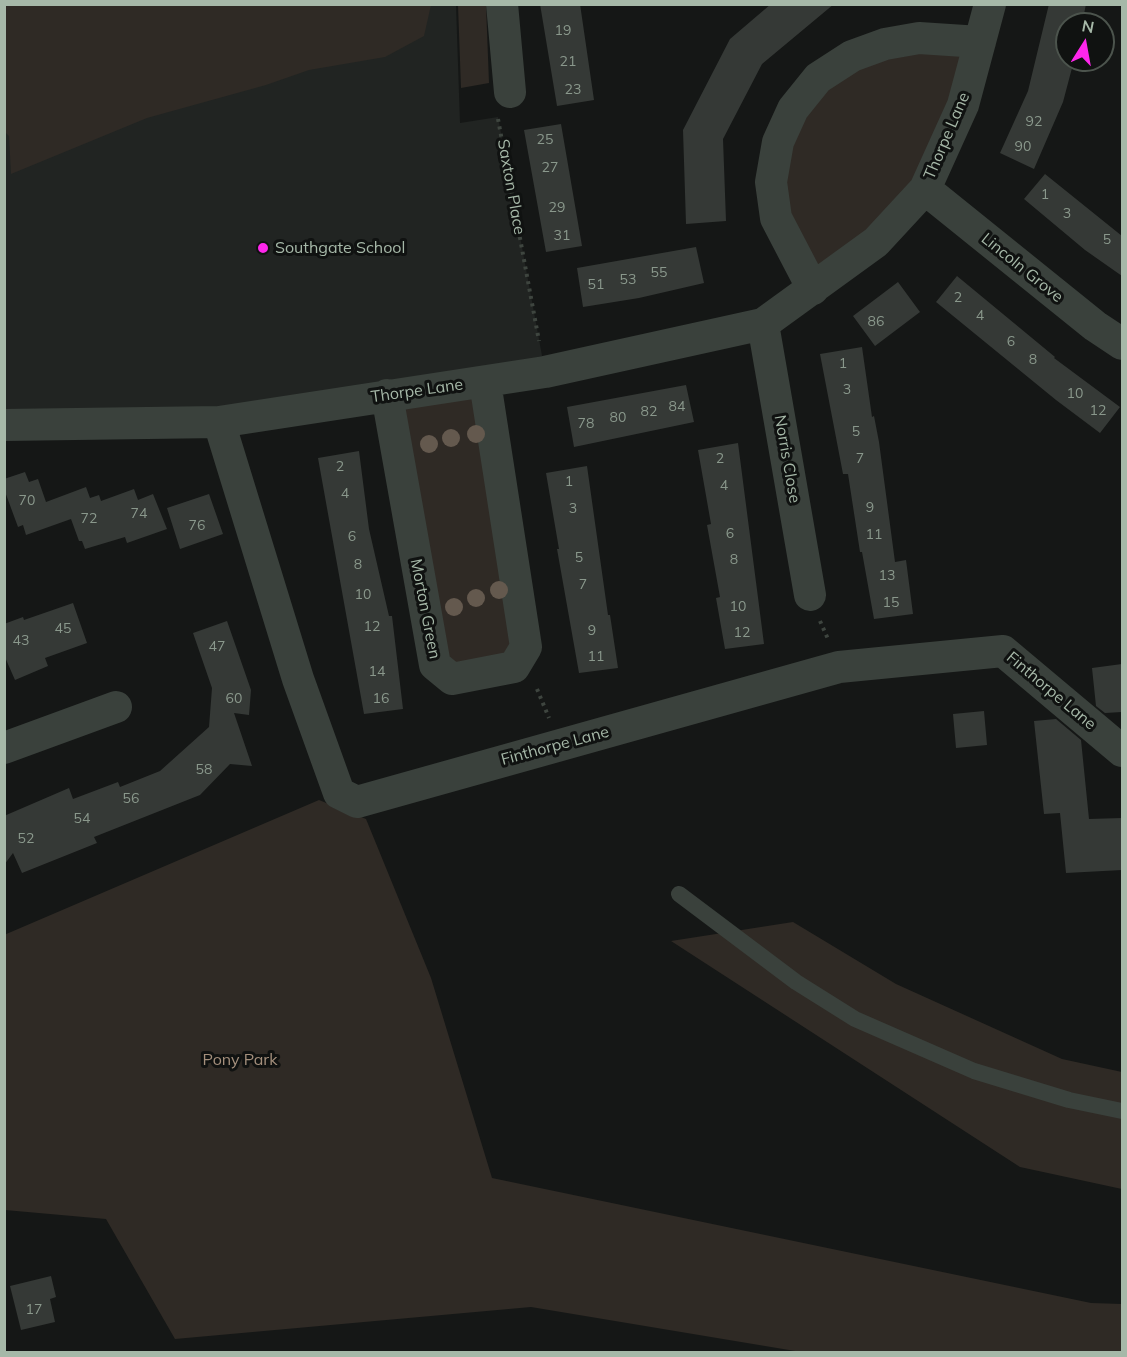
<!DOCTYPE html>
<style>
body{margin:0}
#map{position:relative;width:1127px;height:1357px;overflow:hidden;background:#151716;font-family:Mulish,sans-serif}
canvas{display:block}
.frame{position:absolute;inset:0;border:6px solid #a6b8a8;pointer-events:none}
.north{position:absolute;left:1055px;top:12px;width:60px;height:60px;box-sizing:border-box;background:#101211;border:2px solid #4c544d;border-radius:50%;rotate:11deg;font-size:16px;font-weight:700;line-height:24px;text-align:center;color:#a6b8a8}
.north::after{content:'';display:block;margin:auto;width:21px;height:27px;background:#fe26eb;clip-path:polygon(50% 0,100% 100%,50% 72%,0 100%)}
</style>
<div id="map">
<canvas width="1127" height="1357"></canvas>
<div class="frame"></div>
<div class="north">N</div>
</div>
<script>
const c = document.querySelector('canvas').getContext('2d');
c.lineJoin = 'round';
function fillPath(path, color) {
  c.fillStyle = color;
  c.fill(path, 'evenodd');
}
function poly(rows) {
  const path = new Path2D();
  for (const r of rows) {
    path.moveTo(r[0], r[1]);
    for (let i = 2; i < r.length; i += 2) path.lineTo(r[i], r[i + 1]);
  }
  return path;
}
function trace(path, color, width, dash) {
  c.strokeStyle = color;
  c.lineWidth = width;
  c.lineCap = dash ? 'butt' : 'round';
  c.setLineDash(dash || []);
  c.stroke(path);
}
function drawText(font, color, halo, rows, align = 'center') {
  c.font = font + ' Mulish,sans-serif';
  c.lineWidth = 6;
  c.setLineDash([]);
  c.textBaseline = 'middle';
  c.strokeStyle = halo;
  c.fillStyle = color;
  for (const [text, x, y, turn = 0] of rows) {
    c.save();
    c.translate(x, y);
    c.rotate((+turn || 0) * Math.PI / 180);
    c.textAlign = isNaN(turn) ? turn : align;
    if (halo) c.strokeText(text, 0, 0);
    c.fillText(text, 0, 0);
    c.restore();
  }
}
const built = poly([
 [4,5,456,5,460,123,498,117,545,372,387,395,5,425]
]);
const green = poly([
 [4,5,5,4,431,5,424,36,385,57,309,70,266,85,147,118,11,174,9,136,4,131],
 [458,5,486,5,489,83,461,88],
 [980,42,925,189,813,289,776,218,778,142,852,56],
 [485,382,526,647,452,679,387,395],
 [319,800,366,819,431,978,492,1178,1091,1303,1122,1304,1122,1352,801,1352,531,1307,175,1339,106,1219,5,1210,4,935],
 [793,922,896,984,1062,1059,1122,1072,1122,1189,1020,1167,671,941]
]);
const building = poly([
 [540,4,580,4,594,100,557,106],
 [771,4,834,4,762,64,723,139,726,221,686,224,683,130,730,39],
 [1049,4,1086,4,1082,24,1067,24,1067,60,1073,60,1072,68,1063,102,1034,169,1000,153,1028,91],
 [561,124,582,246,546,252,524,130],
 [1045,174,1122,236,1122,276,1085,250,1024,199],
 [696,247,704,283,639,298,583,307,577,268],
 [957,276,1055,357,1054,358,1120,407,1100,433,1056,400,936,302],
 [898,282,920,312,875,346,853,316],
 [862,347,872,417,874,416,879,442,895,562,906,560,913,614,874,619,862,552,860,552,848,474,843,474,820,354],
 [686,385,694,422,574,447,567,407],
 [738,443,764,644,725,649,716,598,720,597,707,525,711,524,698,450],
 [359,451,369,529,389,616,392,616,403,709,364,714,318,458],
 [587,466,608,615,610,615,618,668,579,673,557,549,559,549,546,473],
 [25,472,29,482,38,479,46,502,86,487,90,498,99,495,101,501,134,489,138,500,153,494,167,529,127,543,125,537,85,549,82,541,79,541,71,519,26,535,23,525,18,527,4,489,4,479],
 [209,494,223,534,180,549,167,508],
 [73,603,87,643,45,658,48,666,15,680,4,655,4,624,23,617,24,620],
 [227,621,251,690,249,715,234,713,252,766,230,764,200,795,94,837,97,843,22,873,13,853,4,865,4,816,69,788,73,799,118,782,120,787,160,771,209,727,212,688,193,633],
 [1122,664,1122,712,1105,713,1096,706,1092,668],
 [984,711,987,745,956,748,953,714],
 [1056,719,1081,740,1089,819,1122,818,1122,870,1066,873,1060,813,1044,814,1034,721],
 [51,1276,56,1297,50,1299,55,1322,21,1330,10,1286]
]);
const path = poly([
 [498,119,539,341],
 [820,621,828,639],
 [537,689,549,718]
]);
const lane = poly([
 [679,894,796,982,855,1019,974,1071,1069,1100,1122,1111]
]);
const street = poly([
 [502,4,510,92],
 [925,189,1095,326,1122,344],
 [813,289,776,218,771,182,778,142,793,109,818,78,852,56,885,44,919,38,980,42],
 [763,324,810,595],
 [387,395,435,665,452,679,514,667,526,647,485,382],
 [219,422,298,679,339,793,357,802,839,667,1003,651,1122,751],
 [4,425,219,422,545,372,763,324,876,242,925,189,963,105,990,4],
 [4,748,116,707]
]);
const trees = [
 [476,434],
 [451,438],
 [429,444],
 [499,590],
 [476,598],
 [454,607]
];
const markers = [
 [263,248,6,"#fe26eb"]
];
const numberNames = [
 ["19",563,31],
 ["21",568,62],
 ["23",573,90],
 ["92",1034,122],
 ["25",545,140],
 ["90",1023,147],
 ["27",550,168],
 ["1",1045,195],
 ["29",557,208],
 ["3",1067,214],
 ["31",562,236],
 ["5",1107,240],
 ["55",659,273],
 ["53",628,280],
 ["51",596,285],
 ["2",958,298],
 ["4",980,316],
 ["86",876,322],
 ["6",1011,342],
 ["8",1033,360],
 ["1",843,364],
 ["3",847,390],
 ["10",1075,394],
 ["84",677,407],
 ["12",1098,411],
 ["82",649,412],
 ["80",618,418],
 ["78",586,424],
 ["5",856,432],
 ["2",720,459],
 ["7",860,459],
 ["2",340,467],
 ["1",569,482],
 ["4",724,486],
 ["4",345,494],
 ["70",27,501],
 ["9",870,508],
 ["3",573,509],
 ["74",139,514],
 ["72",89,519],
 ["76",197,526],
 ["6",730,534],
 ["11",874,535],
 ["6",352,537],
 ["5",579,558],
 ["8",734,560],
 ["8",358,565],
 ["13",887,576],
 ["7",583,585],
 ["10",363,595],
 ["15",891,603],
 ["10",738,607],
 ["12",372,627],
 ["45",63,629],
 ["9",592,631],
 ["12",742,633],
 ["43",21,641],
 ["47",217,647],
 ["11",596,657],
 ["14",377,672],
 ["60",234,699],
 ["16",381,699],
 ["58",204,770],
 ["56",131,799],
 ["54",82,819],
 ["52",26,839],
 ["17",34,1310]
];
const streetNames = [
 ["Thorpe Lane",947,136,-67],
 ["Saxton Place",511,187,80],
 ["Lincoln Grove",1022,268,39],
 ["Thorpe Lane",417,391,-8],
 ["Norris Close",787,459,80],
 ["Morton Green",425,609,79],
 ["Finthorpe Lane",1051,691,40],
 ["Finthorpe Lane",555,746,-15]
];
const poiNames = [
 ["Southgate School",275,248]
];
const parkNames = [
 ["Pony Park",240,1060]
];
fillPath(built, '#212422');
fillPath(green, '#2f2a25');
fillPath(building, '#353936');
trace(path, '#3e453f', 4, [3, 4.5]);
trace(lane, '#3a413c', 16);
trace(street, '#3a413c', 32);
c.fillStyle = '#64594e';
for (const [x, y] of trees) {
  c.beginPath();
  c.arc(x, y, 9, 0, 2 * Math.PI);
  c.fill();
}
for (const [x, y, r, color] of markers) {
  const dot = new Path2D();
  dot.arc(x, y, r, 0, 2 * Math.PI);
  c.fillStyle = color;
  c.fill(dot);
  trace(dot, '#101211', 2);
}
drawText('14px', '#8a988c', null, numberNames);
drawText('16px', '#a6b8a8', '#101211', streetNames);
drawText('16px', '#a6b8a8', '#101211', poiNames, 'left');
drawText('16px', '#a48f7c', '#101211', parkNames);
</script>
